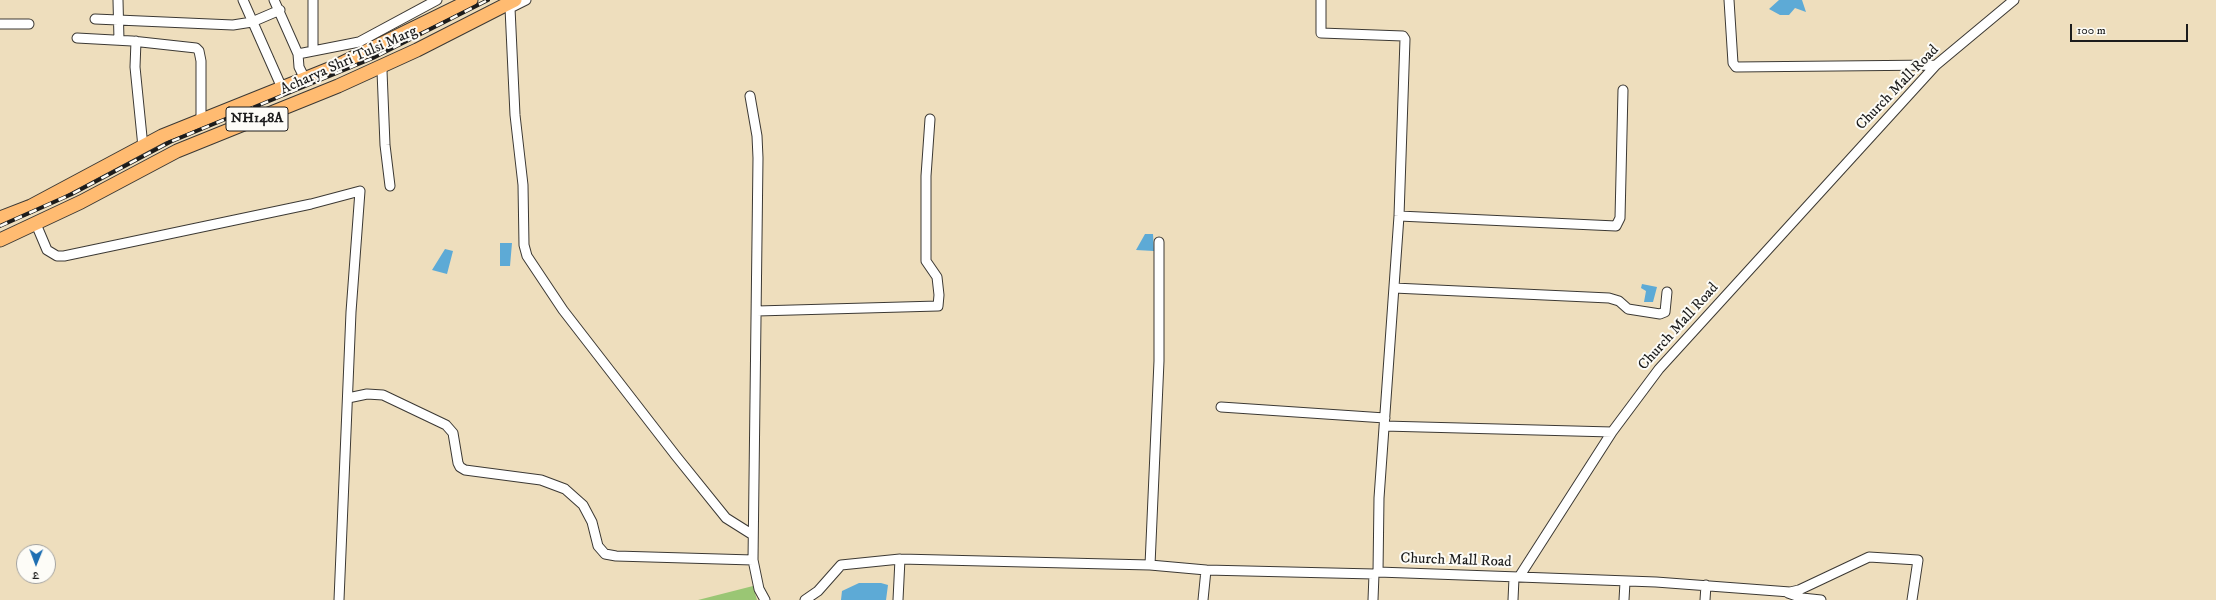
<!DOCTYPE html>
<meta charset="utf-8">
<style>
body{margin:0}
#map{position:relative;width:2216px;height:600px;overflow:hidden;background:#eedebd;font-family:"IM FELL DW Pica","Noto Serif Devanagari",serif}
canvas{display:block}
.north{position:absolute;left:16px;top:544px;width:40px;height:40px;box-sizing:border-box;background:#fdfcf7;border:1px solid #a3a29f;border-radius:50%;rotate:181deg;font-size:11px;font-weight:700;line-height:16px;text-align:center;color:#1c1c1c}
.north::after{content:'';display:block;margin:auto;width:14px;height:18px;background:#1f6fb2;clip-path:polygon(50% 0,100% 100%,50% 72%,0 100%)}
.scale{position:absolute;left:2070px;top:24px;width:118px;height:18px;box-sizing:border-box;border:2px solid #1c1c1c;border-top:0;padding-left:5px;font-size:12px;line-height:14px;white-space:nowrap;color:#1c1c1c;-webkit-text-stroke:3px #fdfcf7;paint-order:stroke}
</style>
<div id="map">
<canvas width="2216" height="600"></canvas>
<div class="north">उ</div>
<div class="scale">100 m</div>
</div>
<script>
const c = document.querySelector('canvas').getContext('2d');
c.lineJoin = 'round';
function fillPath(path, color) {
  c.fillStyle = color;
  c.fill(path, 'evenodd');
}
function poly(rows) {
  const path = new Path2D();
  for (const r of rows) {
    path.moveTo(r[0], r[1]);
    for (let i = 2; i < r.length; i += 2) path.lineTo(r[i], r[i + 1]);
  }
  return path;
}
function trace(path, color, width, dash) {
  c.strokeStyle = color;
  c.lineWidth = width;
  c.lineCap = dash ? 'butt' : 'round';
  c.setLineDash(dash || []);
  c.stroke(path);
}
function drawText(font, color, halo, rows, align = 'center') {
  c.font = font + ' "IM FELL DW Pica",serif';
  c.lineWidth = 4;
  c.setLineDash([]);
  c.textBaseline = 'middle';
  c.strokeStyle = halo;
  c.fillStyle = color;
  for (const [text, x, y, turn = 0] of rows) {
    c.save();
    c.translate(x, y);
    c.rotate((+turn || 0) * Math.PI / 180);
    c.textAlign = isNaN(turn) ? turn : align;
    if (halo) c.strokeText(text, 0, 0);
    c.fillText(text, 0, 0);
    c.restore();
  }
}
const green = poly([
 [753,586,757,600,698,600]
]);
const water = poly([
 [1779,0,1802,0,1806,12,1795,8,1789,15,1780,15,1769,9],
 [1145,234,1153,234,1154,251,1136,250],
 [500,243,512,243,510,266,500,266],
 [445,249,453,251,447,274,432,270],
 [1642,284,1657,287,1653,302,1644,302,1646,291,1641,288],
 [859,583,881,583,888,585,886,600,841,600,842,591]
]);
const minor = poly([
 [118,0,119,40],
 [243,0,282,88],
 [274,0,298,54,299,67,305,79],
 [1321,0,1321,33,1403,36,1405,39,1399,216,1379,498,1378,572],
 [1729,0,1733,63,1736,67,1936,65],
 [510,8,515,115,523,185,524,245,527,256,563,310,676,456,726,518,753,535],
 [510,8,526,0],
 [95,19,233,25,252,22,280,10],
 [0,24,29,24],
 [77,38,132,41,196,48,199,51,201,61,201,121],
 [136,41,135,67,143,147],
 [313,51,313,0],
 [298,54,359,42,437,0],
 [382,71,385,145,390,186],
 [750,96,757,136,758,158,753,560,759,589,765,600],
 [1399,216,1616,226,1620,218,1623,90],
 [36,224,47,250,57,256,64,256,311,204,360,191,351,312,339,600],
 [1394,288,1609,298,1619,301,1628,309,1660,314,1665,312,1667,292],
 [757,311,938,306,939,295,937,277,926,261,926,176,930,119],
 [348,398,367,394,383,395,446,425,453,433,458,463,460,467,465,470,541,480,565,489,583,505,592,522,598,546,605,554,616,556,753,560],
 [1221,407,1385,418],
 [1384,426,1612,432],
 [1150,565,1159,361,1159,242],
 [1519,577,1656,582,1790,592,1799,590,1869,557,1918,560,1912,600],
 [1788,593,1802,598,1821,600],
 [805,600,818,591,841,565,900,559,1150,565,1206,570,1374,574,1378,572,1519,577,1612,432,1659,369,1936,65,2014,0],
 [898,600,900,559],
 [1203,600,1206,570],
 [1373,600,1374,574],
 [1513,600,1514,578],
 [1624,600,1625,582],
 [1705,600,1706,585]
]);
const highway = poly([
 [0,218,31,206,162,136,334,67,471,0],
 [0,240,81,202,177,151,338,86,417,50,515,0]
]);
const rail = poly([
 [0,226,72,194,170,142,373,58,488,0]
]);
const shields = [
 [257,119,62]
];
const shieldNames = [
 ["NH148A",257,119]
];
const streetNames = [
 ["Acharya Shri Tulsi Marg",349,61,-24],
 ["Church Mall Road",1898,88,-46],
 ["Church Mall Road",1679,327,-48],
 ["Church Mall Road",1456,561,2]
];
fillPath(green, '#9ac674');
fillPath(water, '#5daad6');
trace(minor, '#3c3934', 11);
trace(highway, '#3c3934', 15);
trace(minor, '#fff', 9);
trace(highway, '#ffbb71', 13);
trace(rail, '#1c1c1c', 4);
trace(rail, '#fdfcf7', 2.5, [8]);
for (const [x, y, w] of shields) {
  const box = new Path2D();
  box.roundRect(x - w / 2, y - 12, w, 24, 3);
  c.fillStyle = '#fdfcf7';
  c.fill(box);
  trace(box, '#1c1c1c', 1);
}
drawText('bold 14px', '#1c1c1c', null, shieldNames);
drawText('15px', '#1c1c1c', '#fdfcf7', streetNames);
</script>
